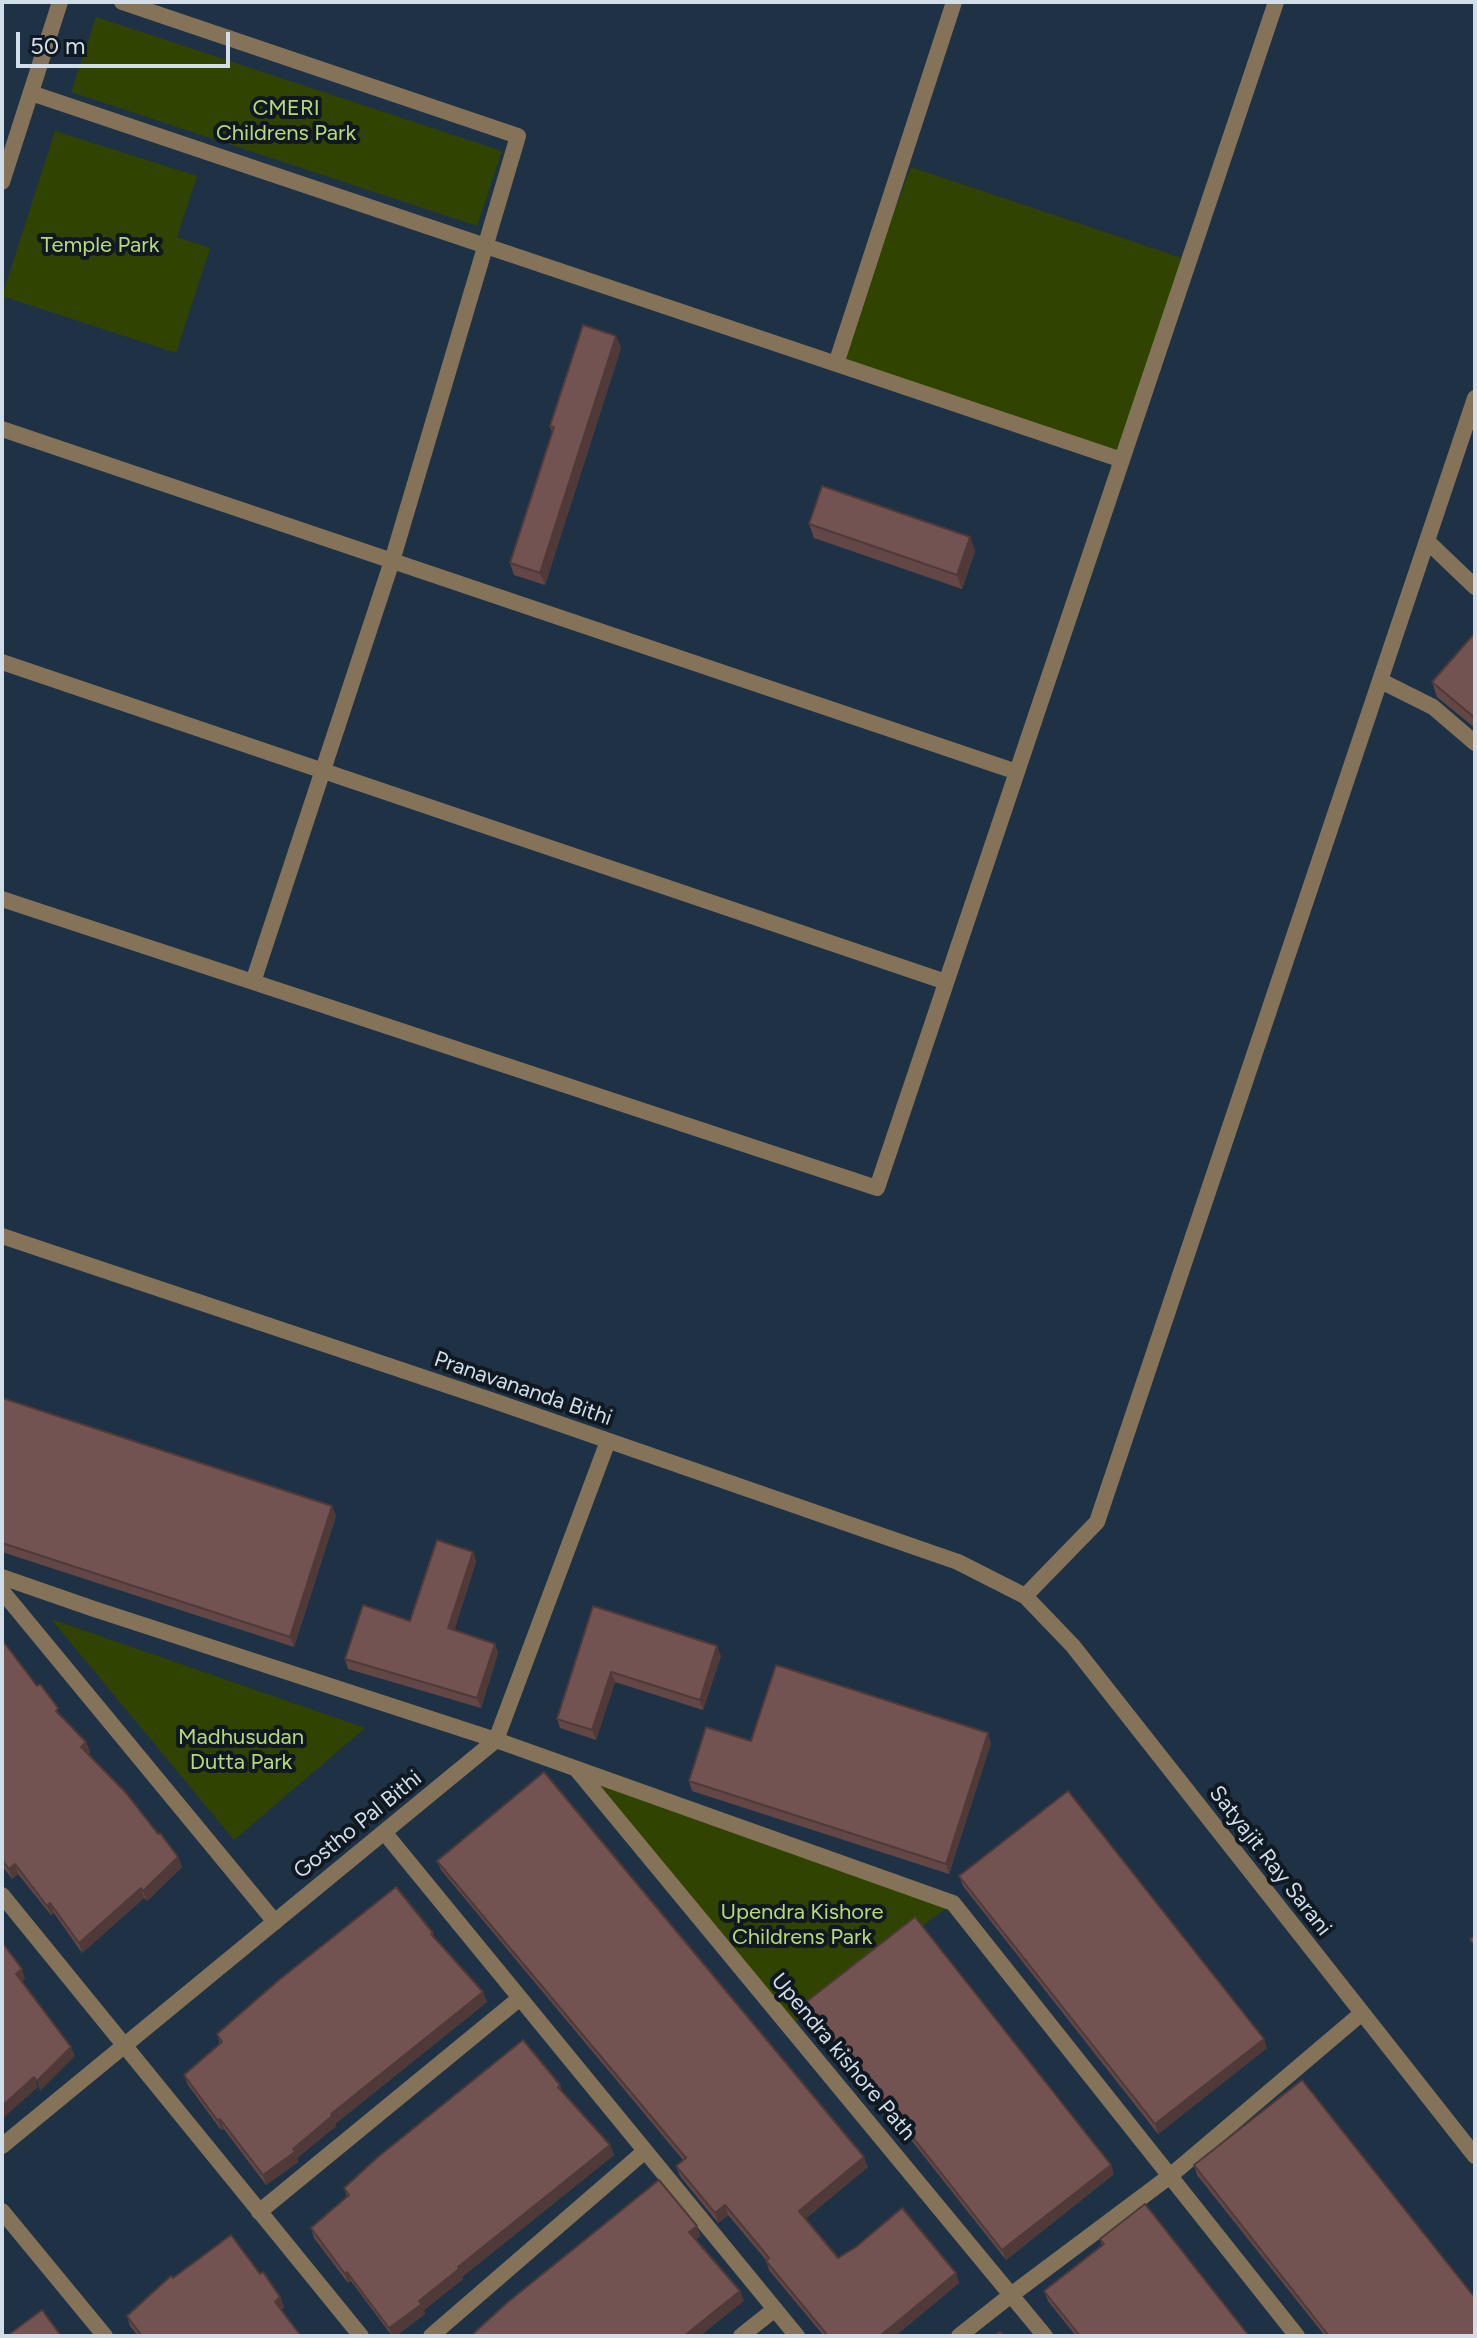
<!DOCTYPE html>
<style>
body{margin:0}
#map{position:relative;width:1477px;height:2338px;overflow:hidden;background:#1f3245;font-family:Figtree,sans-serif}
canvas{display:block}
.frame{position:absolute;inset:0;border:4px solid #d1dde9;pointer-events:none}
.scale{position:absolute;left:16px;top:32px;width:214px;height:36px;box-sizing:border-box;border:4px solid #d1dde9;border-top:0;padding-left:10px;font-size:24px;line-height:28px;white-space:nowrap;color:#d1dde9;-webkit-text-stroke:6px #101922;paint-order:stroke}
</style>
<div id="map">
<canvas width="1477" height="2338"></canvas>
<div class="frame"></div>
<div class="scale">50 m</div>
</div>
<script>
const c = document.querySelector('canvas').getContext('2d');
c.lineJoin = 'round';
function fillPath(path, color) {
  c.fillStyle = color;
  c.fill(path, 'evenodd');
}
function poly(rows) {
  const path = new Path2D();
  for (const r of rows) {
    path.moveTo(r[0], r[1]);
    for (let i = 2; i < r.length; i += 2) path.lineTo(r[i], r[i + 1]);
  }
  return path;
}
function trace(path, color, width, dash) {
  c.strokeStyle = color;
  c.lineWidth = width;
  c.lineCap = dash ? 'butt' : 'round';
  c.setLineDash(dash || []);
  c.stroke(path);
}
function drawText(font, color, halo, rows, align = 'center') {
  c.font = font + ' Figtree,sans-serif';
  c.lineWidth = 8;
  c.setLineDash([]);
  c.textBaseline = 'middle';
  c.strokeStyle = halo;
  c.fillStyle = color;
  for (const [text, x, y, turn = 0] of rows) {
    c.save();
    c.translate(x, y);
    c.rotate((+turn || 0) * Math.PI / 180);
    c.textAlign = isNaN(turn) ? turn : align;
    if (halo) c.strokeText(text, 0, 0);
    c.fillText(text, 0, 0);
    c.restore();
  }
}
const green = poly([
 [96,17,502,151,477,226,71,92],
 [55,131,197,176,177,237,210,248,176,353,2,296],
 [911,167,1182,258,1122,460,836,364],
 [51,1619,365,1728,234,1840],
 [600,1785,953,1903,789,2027]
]);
const street = poly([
 [122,2,518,136,392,561,253,982],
 [31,93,1122,460],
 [2,182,60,2],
 [836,364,954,2],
 [2,429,1017,772],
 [1427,541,1475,587],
 [2,662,946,982],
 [1381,681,1433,707,1475,743],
 [2,899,877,1188,1276,2],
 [2,1236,494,1401,958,1562,1025,1596,1073,1646,1475,2156],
 [2,1577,94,1609,496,1740,953,1903,1297,2336],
 [2,1591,275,1922],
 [1025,1596,1097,1522,1475,398],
 [577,1770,1045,2336],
 [384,1832,797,2336],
 [2,1895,361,2336],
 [2,2146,496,1740,608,1441],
 [2,2211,105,2336],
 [259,2212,520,1998],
 [431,2336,645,2151],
 [741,2336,775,2309],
 [959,2336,1011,2295,1170,2176,1362,2013]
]);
const wall = poly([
 [616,336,621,348,545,585,514,575,510,563,552,432,550,426],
 [809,524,970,537,975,551,962,589,814,538],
 [1475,634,1475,728,1437,697,1432,682],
 [2,1398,336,1516,294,1647,2,1552],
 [473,1552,476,1562,454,1630,495,1644,498,1653,481,1708,348,1669,345,1659,410,1621],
 [593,1606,721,1656,703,1710,615,1682,596,1740,560,1728,557,1719],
 [2,1640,61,1716,86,1742,90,1752,88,1754,178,1857,182,1867,147,1901,144,1898,82,1953,54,1913,51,1915,18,1874,12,1879,2,1866],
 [751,1741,991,1743,949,1874,692,1791,689,1781],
 [437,1861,868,2167,805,2219,838,2258,956,2273,959,2283,895,2336,824,2336,769,2270,766,2260,728,2215,718,2223,680,2176,676,2166,683,2160,441,1870],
 [959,1876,1267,2048,1158,2134,963,1886],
 [435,1939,487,2002,335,2124,336,2126,297,2158,298,2162,266,2185,224,2129,221,2130,188,2085,184,2075,220,2044,217,2034],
 [806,2002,1114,2174,1006,2260,810,2012],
 [560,2085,562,2092,610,2145,614,2155,462,2277,463,2279,424,2310,425,2314,396,2336,392,2336,351,2281,348,2283,314,2238,311,2228,347,2197,344,2188],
 [1194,2165,1475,2336,1325,2336,1197,2175],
 [1100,2239,1249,2336,1076,2336,1048,2301,1044,2291,1102,2246],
 [260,2274,280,2297,284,2307,281,2310,301,2336,138,2336,130,2326,127,2316]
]);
const shadedWall = poly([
 [616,336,621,348,545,585,540,573],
 [970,537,975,551,962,589,957,575],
 [332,1506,336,1516,294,1647,290,1637],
 [473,1552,476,1562,452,1638,448,1628],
 [495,1644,498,1653,481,1708,477,1698],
 [717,1646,721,1656,703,1710,700,1700],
 [611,1672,615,1682,596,1740,592,1730],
 [988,1733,991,1743,949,1874,946,1864],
 [86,1742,90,1752,84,1757,81,1747],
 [178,1857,182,1867,147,1901,143,1891],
 [15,1864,18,1874,12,1879,9,1869],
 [141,1888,144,1898,82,1953,79,1943],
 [50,1903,54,1913,51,1915,47,1906],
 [22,1969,25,1979,20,1984,16,1974],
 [483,1992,487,2002,335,2124,336,2126,297,2158,298,2162,266,2185,263,2175,331,2114],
 [1264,2039,1267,2048,1158,2134,1155,2124],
 [71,2047,75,2056,40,2091,37,2081],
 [34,2077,38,2087,2,2119,2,2106],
 [220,2119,224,2129,221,2130,218,2121],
 [610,2145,614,2155,462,2277,463,2279,424,2310,425,2314,396,2336,392,2336,389,2328,458,2267],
 [864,2157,868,2167,803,2221,799,2211],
 [1111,2165,1114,2174,1006,2260,1002,2250],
 [725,2205,728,2215,718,2223,715,2213],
 [697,2226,701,2236,692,2242,689,2232],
 [347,2272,351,2281,348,2283,345,2274],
 [956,2273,959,2283,895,2336,880,2336],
 [740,2291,744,2301,700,2336,684,2336],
 [280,2297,284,2307,279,2312,275,2302]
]);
const building = poly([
 [583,325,616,336,540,573,510,563,554,427,550,426,583,325],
 [822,486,970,537,957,575,809,524,822,486],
 [1474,634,1475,634,1475,718,1432,682,1474,634],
 [2,1398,332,1506,290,1637,2,1543,2,1398],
 [437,1540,473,1552,448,1628,495,1644,477,1698,345,1659,363,1605,410,1621,437,1540],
 [593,1606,717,1646,700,1700,611,1672,592,1730,557,1719,593,1606],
 [2,1640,37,1686,40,1684,58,1708,56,1711,86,1742,81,1747,126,1793,158,1834,160,1833,178,1857,143,1891,141,1888,79,1943,50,1903,47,1906,15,1864,9,1869,2,1860,2,1640],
 [776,1665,988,1733,946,1864,689,1781,706,1727,751,1741,776,1665],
 [544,1772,864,2157,799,2211,838,2258,856,2247,902,2208,956,2273,880,2336,828,2336,766,2261,769,2258,725,2205,715,2213,676,2166,686,2158,437,1861,544,1772],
 [1068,1791,1264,2039,1155,2124,959,1876,1068,1791],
 [396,1887,433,1933,431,1934,483,1992,331,2114,332,2116,293,2149,295,2152,263,2175,220,2119,218,2121,184,2075,222,2042,217,2034,279,1980,396,1887],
 [915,1917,1111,2165,1002,2250,806,2002,915,1917],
 [1475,1936,1475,1946,1470,1939,1475,1936],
 [4,1945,22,1969,16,1974,71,2047,37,2081,34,2077,2,2106,2,1946,4,1945],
 [523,2040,560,2085,558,2087,610,2145,458,2267,459,2269,419,2301,422,2304,389,2328,347,2272,345,2274,311,2228,349,2195,344,2188,378,2157,523,2040],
 [1302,2080,1475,2298,1475,2336,1329,2336,1194,2165,1302,2080],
 [659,2180,697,2226,689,2232,740,2291,684,2336,476,2336,474,2333,508,2302,659,2180],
 [1145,2204,1249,2336,1080,2336,1044,2291,1104,2244,1100,2239,1145,2204],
 [231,2235,260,2274,263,2272,280,2297,275,2302,301,2336,142,2336,127,2316,171,2276,173,2278,231,2235],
 [42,2310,61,2336,7,2336,42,2310],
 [1000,2332,1004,2336,994,2336,1000,2332]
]);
const parkNames = [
 ["CMERI",286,109],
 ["Childrens Park",286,134],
 ["Temple Park",100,246],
 ["Madhusudan",241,1738],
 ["Dutta Park",241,1763],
 ["Upendra Kishore",802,1913],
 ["Childrens Park",802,1938]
];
const streetNames = [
 ["Pranavananda Bithi",523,1389,19],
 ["Gostho Pal Bithi",358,1825,-39],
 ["Satyajit Ray Sarani",1270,1861,52],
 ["Upendra kishore Path",843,2057,50]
];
fillPath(green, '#314300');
trace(street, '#857359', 16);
fillPath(wall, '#634746');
fillPath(shadedWall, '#503a39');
fillPath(building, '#735351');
trace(building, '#503a39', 2);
drawText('22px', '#b8d979', '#101922', parkNames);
drawText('22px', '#d1dde9', '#101922', streetNames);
</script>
